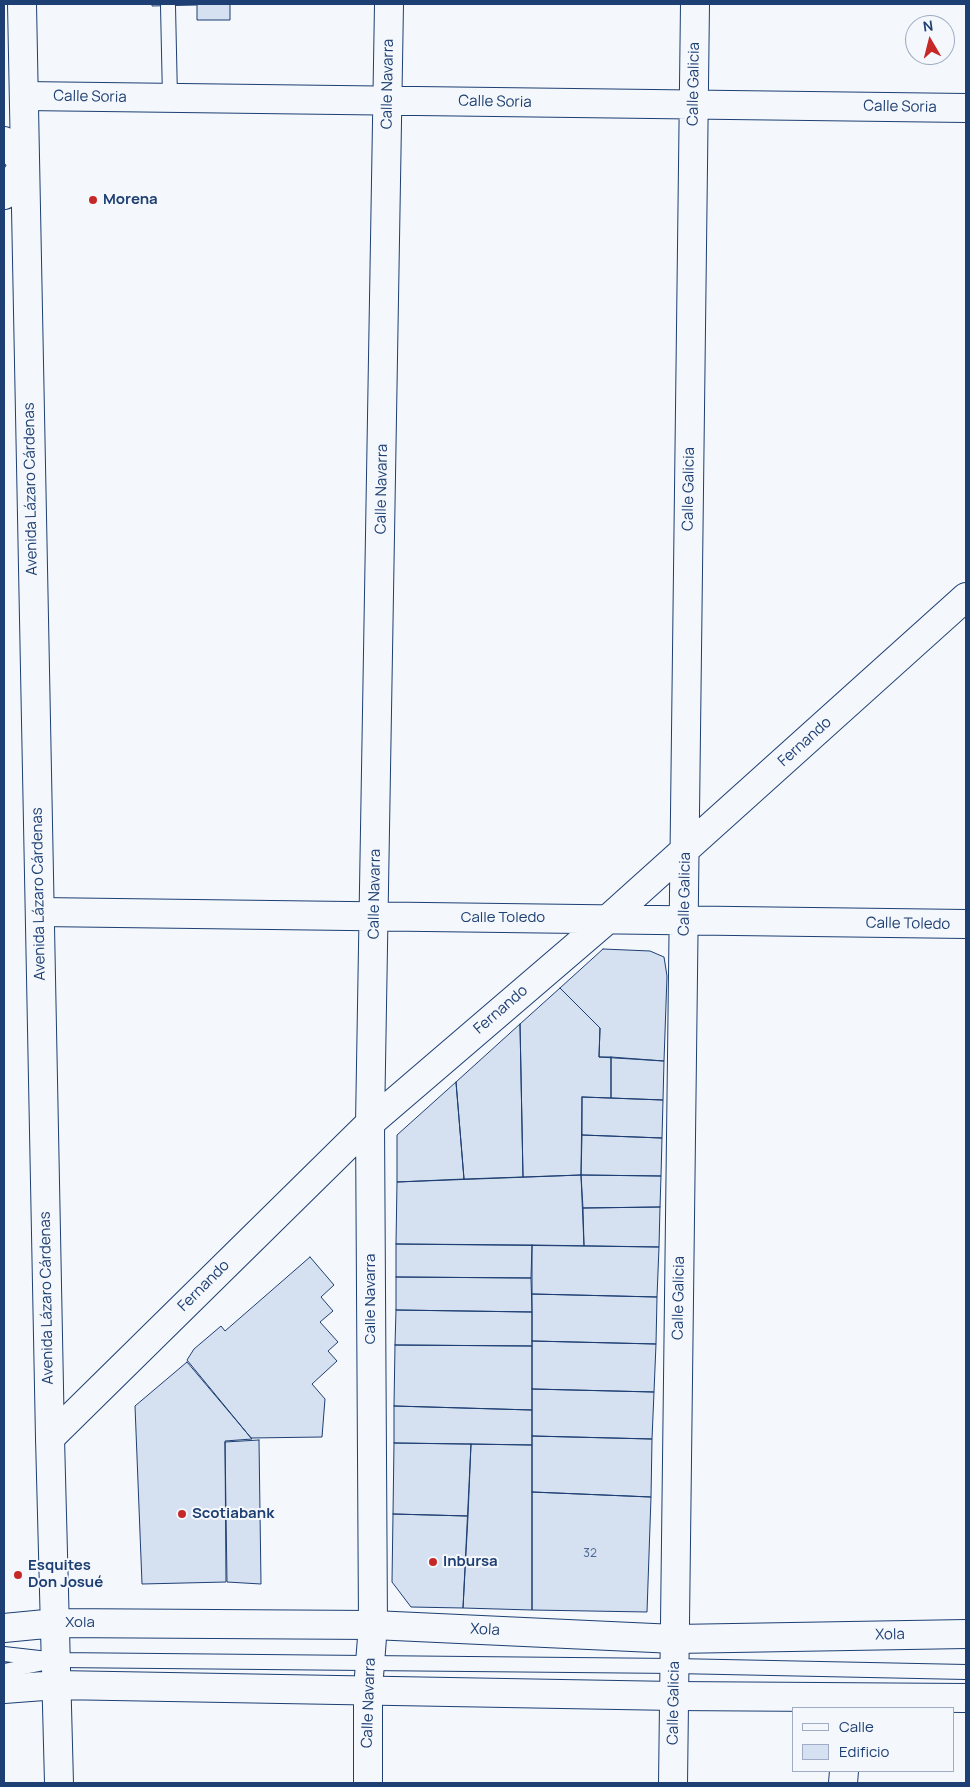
<!DOCTYPE html>
<meta charset="utf-8">
<style>
body{margin:0}
#map{position:relative;width:970px;height:1787px;overflow:hidden;background:#f4f7fb;font-family:Manrope,sans-serif}
canvas{display:block}
.frame{position:absolute;inset:0;border:5px solid #1d3f73;pointer-events:none}
.legend{position:absolute;left:792px;top:1707px;width:162px;height:65px;box-sizing:border-box;background:#f4f7fb;border:1px solid #9eadc5;margin:0;padding:6px 9px;list-style:none;font-size:15px;color:#1d3f73}
.legend li{display:flex;align-items:center;gap:10px;height:25px}
.legend b{width:25px;border:1px solid #9eadc5}
.north{position:absolute;left:905px;top:15px;width:50px;height:50px;box-sizing:border-box;background:#f4f7fb;border:1px solid #9eadc5;border-radius:50%;rotate:352deg;font-size:14px;font-weight:700;line-height:20px;text-align:center;color:#1d3f73}
.north::after{content:'';display:block;margin:auto;width:18px;height:22px;background:#c62828;clip-path:polygon(50% 0,100% 100%,50% 72%,0 100%)}
</style>
<div id="map">
<canvas width="970" height="1787"></canvas>
<div class="frame"></div>
<ul class="legend">
<li><b style="height:6px;background:#f4f7fb"></b>Calle</li>
<li><b style="height:14px;background:#d5e0f0"></b>Edificio</li>
</ul>
<div class="north">N</div>
</div>
<script>
const c = document.querySelector('canvas').getContext('2d');
c.lineJoin = 'round';
function fillPath(path, color) {
  c.fillStyle = color;
  c.fill(path, 'evenodd');
}
function poly(rows) {
  const path = new Path2D();
  for (const r of rows) {
    path.moveTo(r[0], r[1]);
    for (let i = 2; i < r.length; i += 2) path.lineTo(r[i], r[i + 1]);
  }
  return path;
}
function trace(path, color, width, dash) {
  c.strokeStyle = color;
  c.lineWidth = width;
  c.lineCap = dash ? 'butt' : 'round';
  c.setLineDash(dash || []);
  c.stroke(path);
}
function drawText(font, color, halo, rows, align = 'center') {
  c.font = font + ' Manrope,sans-serif';
  c.lineWidth = 4;
  c.setLineDash([]);
  c.textBaseline = 'middle';
  c.strokeStyle = halo;
  c.fillStyle = color;
  for (const [text, x, y, turn = 0] of rows) {
    c.save();
    c.translate(x, y);
    c.rotate((+turn || 0) * Math.PI / 180);
    c.textAlign = isNaN(turn) ? turn : align;
    if (halo) c.strokeText(text, 0, 0);
    c.fillText(text, 0, 0);
    c.restore();
  }
}
const building = poly([
 [152,4,230,4,230,20,197,20,197,5,152,6,152,4],
 [603,949,650,951,664,957,667,976,664,1061,599,1057,600,1028,560,988,603,949],
 [560,988,600,1028,599,1057,611,1057,611,1098,582,1097,581,1175,523,1177,520,1024,560,988],
 [520,1024,523,1177,464,1179,456,1082,520,1024],
 [611,1057,664,1061,663,1100,611,1098,611,1057],
 [456,1082,464,1179,397,1182,397,1135,456,1082],
 [582,1097,663,1100,662,1138,582,1135,582,1097],
 [582,1135,662,1138,661,1176,581,1175,582,1135],
 [581,1175,584,1246,396,1244,397,1182,581,1175],
 [581,1175,661,1176,660,1207,583,1208,581,1175],
 [660,1207,659,1247,584,1246,583,1208,660,1207],
 [396,1244,532,1245,531,1278,396,1277,396,1244],
 [532,1245,659,1247,657,1297,532,1294,532,1245],
 [310,1257,334,1285,321,1297,333,1311,320,1322,338,1342,328,1351,337,1361,312,1384,325,1399,322,1437,251,1438,187,1360,194,1349,221,1326,225,1331,310,1257],
 [396,1277,531,1278,532,1312,396,1310,396,1277],
 [532,1294,657,1297,656,1344,532,1341,532,1294],
 [396,1310,532,1312,532,1346,395,1345,396,1310],
 [532,1341,656,1344,654,1392,532,1389,532,1341],
 [395,1345,532,1346,532,1410,394,1406,395,1345],
 [187,1362,252,1439,225,1441,226,1582,142,1584,135,1406,187,1362],
 [532,1389,654,1392,652,1439,532,1436,532,1389],
 [394,1406,532,1410,532,1445,394,1443,394,1406],
 [532,1436,652,1439,651,1497,532,1492,532,1436],
 [259,1440,261,1584,227,1582,225,1442,259,1440],
 [394,1443,471,1444,468,1516,393,1514,394,1443],
 [471,1444,532,1445,532,1610,463,1608,471,1444],
 [532,1492,651,1497,647,1612,532,1610,532,1492],
 [393,1514,468,1516,463,1608,411,1607,392,1582,393,1514]
]);
const lane = poly([
 [168,6,170,98],
 [4,1654,57,1660,675,1666,966,1672],
 [4,1671,44,1663]
]);
const street = poly([
 [24,96,966,108],
 [40,912,966,924],
 [50,1438,370,1123,608,919,966,597],
 [368,1783,368,1689,373,1625,370,1123,389,4],
 [673,1783,695,4],
 [843,1783,844,1771]
]);
const secondary = poly([
 [4,141,24,164,4,195]
]);
const primary = poly([
 [22,4,50,1438,59,1783],
 [4,1628,56,1623,373,1625,675,1639,966,1634],
 [4,1689,57,1685,674,1696,966,1698]
]);
const markers = [
 [93,200,5,"#c62828"],
 [182,1514,5,"#c62828"],
 [433,1562,5,"#c62828"],
 [18,1575,5,"#c62828"]
];
const numberNames = [
 ["32",590,1554]
];
const streetNames = [
 ["Calle Navarra",388,84,-89],
 ["Calle Galicia",694,84,-89],
 ["Calle Soria",90,97,1],
 ["Calle Soria",495,102,1],
 ["Calle Soria",900,107,1],
 ["Avenida Lázaro Cárdenas",31,489,-91],
 ["Calle Navarra",382,489,-89],
 ["Calle Galicia",689,489,-89],
 ["Fernando",805,742,-42],
 ["Avenida Lázaro Cárdenas",39,894,-91],
 ["Calle Navarra",375,894,-89],
 ["Calle Galicia",685,894,-89],
 ["Calle Toledo",503,918],
 ["Calle Toledo",908,924,1],
 ["Fernando",501,1010,-41],
 ["Fernando",204,1286,-45],
 ["Avenida Lázaro Cárdenas",47,1298,-91],
 ["Calle Galicia",679,1298,-89],
 ["Calle Navarra",371,1299,-90],
 ["Xola",80,1623],
 ["Xola",485,1630,3],
 ["Xola",890,1635,-1],
 ["Calle Navarra",369,1703,-88],
 ["Calle Galicia",674,1703,-89]
];
const poiNames = [
 ["Morena",103,200],
 ["Scotiabank",192,1514],
 ["Inbursa",443,1562],
 ["Esquites",28,1566],
 ["Don Josué",28,1583]
];
fillPath(building, '#d5e0f0');
trace(building, '#1d3f73', 1);
trace(lane, '#1d3f73', 16);
trace(street, '#1d3f73', 30);
trace(secondary, '#1d3f73', 30);
trace(primary, '#1d3f73', 30);
trace(lane, '#f4f7fb', 14);
trace(street, '#f4f7fb', 28);
trace(secondary, '#f4f7fb', 28);
trace(primary, '#f4f7fb', 28);
for (const [x, y, r, color] of markers) {
  const dot = new Path2D();
  dot.arc(x, y, r, 0, 2 * Math.PI);
  c.fillStyle = color;
  c.fill(dot);
  trace(dot, '#f4f7fb', 2);
}
drawText('12px', '#4b6792', null, numberNames);
drawText('15px', '#1d3f73', '#f4f7fb', streetNames);
drawText('bold 15px', '#1d3f73', '#f4f7fb', poiNames, 'left');
</script>
